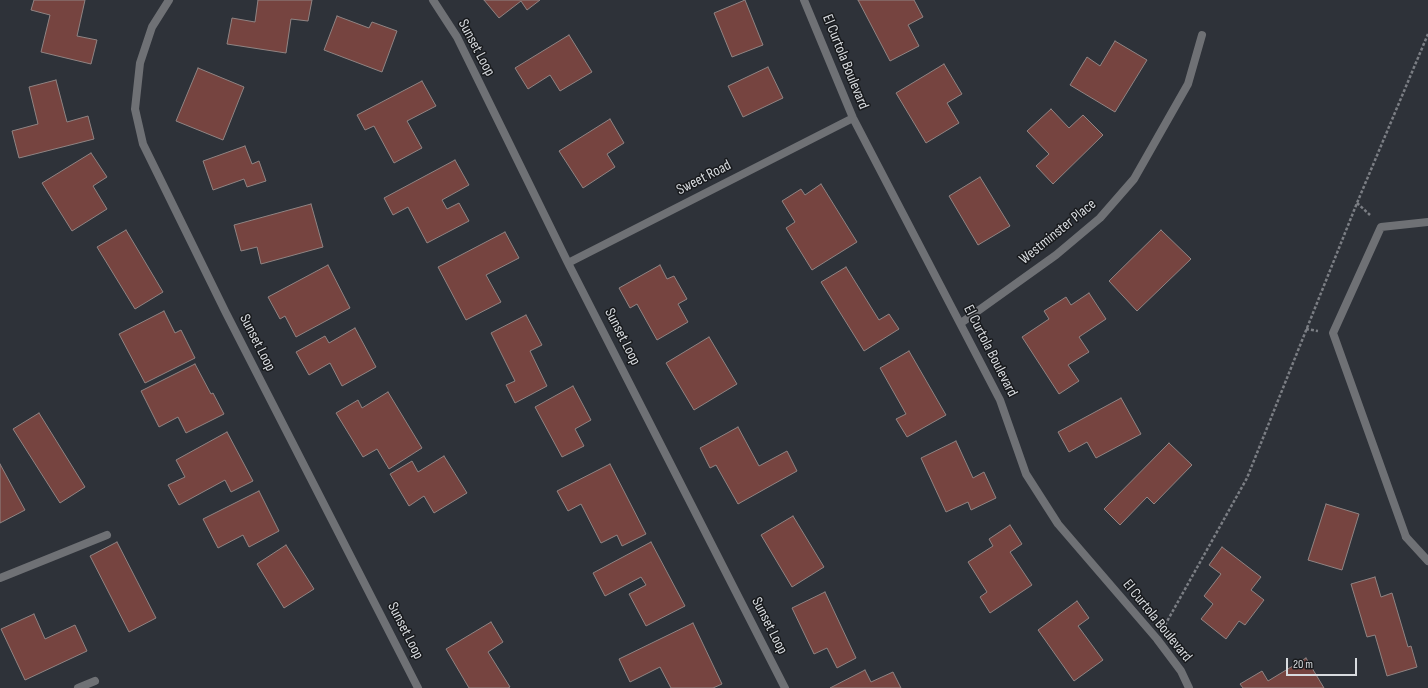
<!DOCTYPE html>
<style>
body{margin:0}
#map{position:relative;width:1428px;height:688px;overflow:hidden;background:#2e3239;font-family:"Sofia Sans Condensed",sans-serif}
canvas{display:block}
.scale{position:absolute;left:1286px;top:658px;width:71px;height:18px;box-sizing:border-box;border:2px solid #d8dbdf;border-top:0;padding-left:5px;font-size:12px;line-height:14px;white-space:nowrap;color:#d8dbdf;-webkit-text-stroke:3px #181a1d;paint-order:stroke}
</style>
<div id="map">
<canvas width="1428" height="688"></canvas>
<div class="scale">20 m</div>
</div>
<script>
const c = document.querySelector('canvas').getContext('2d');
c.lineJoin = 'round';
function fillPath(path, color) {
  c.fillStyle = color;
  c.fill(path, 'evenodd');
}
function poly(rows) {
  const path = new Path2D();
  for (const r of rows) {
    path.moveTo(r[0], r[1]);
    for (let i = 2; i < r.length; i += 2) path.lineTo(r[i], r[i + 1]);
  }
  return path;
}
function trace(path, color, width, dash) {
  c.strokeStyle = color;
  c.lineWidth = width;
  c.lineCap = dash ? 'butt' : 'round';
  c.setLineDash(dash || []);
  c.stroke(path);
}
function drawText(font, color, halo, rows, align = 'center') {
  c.font = font + ' "Sofia Sans Condensed",sans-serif';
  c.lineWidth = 3;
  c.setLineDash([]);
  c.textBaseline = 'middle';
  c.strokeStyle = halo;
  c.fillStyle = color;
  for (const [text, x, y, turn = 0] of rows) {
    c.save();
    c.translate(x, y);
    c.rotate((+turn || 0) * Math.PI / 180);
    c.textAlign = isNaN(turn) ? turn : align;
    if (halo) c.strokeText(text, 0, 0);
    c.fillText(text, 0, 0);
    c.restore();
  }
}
const building = poly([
 [34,0,85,0,77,36,97,40,91,64,41,52,50,15,31,10,34,0],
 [258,0,312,0,308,21,291,19,286,53,227,44,232,18,255,22,258,0],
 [484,0,540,0,527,10,521,1,499,18,484,0],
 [745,0,763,45,732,57,714,13,745,0],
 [858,0,914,0,923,17,908,25,919,46,890,61,858,0],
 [337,16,369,28,372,22,397,31,382,72,324,50,337,16],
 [569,35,592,72,560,91,550,75,528,89,515,68,569,35],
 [1115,41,1147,60,1115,112,1070,85,1087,57,1100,66,1115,41],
 [944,64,962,94,947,103,959,123,926,143,896,93,944,64],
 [768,67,783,98,743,117,728,86,768,67],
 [198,68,244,87,223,140,176,121,198,68],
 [56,80,67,122,88,116,94,139,19,158,12,131,38,124,29,87,56,80],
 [422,81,436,106,407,121,422,148,394,163,374,126,365,130,357,115,422,81],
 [1051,109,1069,128,1083,115,1103,135,1053,184,1036,166,1049,154,1027,131,1051,109],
 [610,119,624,143,607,154,615,167,583,188,559,151,610,119],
 [245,146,252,164,259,161,266,181,247,187,244,179,213,190,203,161,245,146],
 [91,153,107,177,93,186,107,209,72,231,42,183,91,153],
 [455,160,469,185,442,200,447,209,459,203,469,221,427,243,408,207,393,215,384,198,455,160],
 [980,177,1010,226,978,245,949,196,980,177],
 [821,184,857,242,812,270,786,228,795,222,782,201,801,189,805,195,821,184],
 [311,204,323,247,261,264,257,247,241,251,234,225,311,204],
 [126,230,163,292,135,309,97,247,126,230],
 [1161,230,1191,259,1137,311,1109,281,1161,230],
 [505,232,519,258,486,275,501,302,466,320,438,267,505,232],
 [328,265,350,308,296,337,285,316,280,319,268,297,328,265],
 [660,265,667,279,674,276,687,299,678,304,688,322,657,340,637,304,630,308,619,288,660,265],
 [846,267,879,320,889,314,899,329,864,351,821,282,846,267],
 [1089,293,1106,319,1079,337,1089,352,1068,365,1079,381,1059,394,1022,337,1049,319,1044,311,1066,297,1071,305,1089,293],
 [164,311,175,333,181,330,195,358,145,383,119,334,164,311],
 [526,315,542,345,530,351,547,386,515,403,506,385,515,381,491,333,526,315],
 [355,328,376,367,342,386,330,363,309,375,296,352,325,336,329,343,355,328],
 [709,337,737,384,694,410,666,363,709,337],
 [909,351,946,415,907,437,896,419,906,414,880,368,909,351],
 [195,364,211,394,213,393,224,414,186,433,178,417,159,427,141,391,195,364],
 [573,386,591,420,575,429,584,446,562,457,535,407,573,386],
 [388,392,422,448,389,469,377,449,363,457,336,413,358,400,362,408,388,392],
 [1121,398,1141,434,1096,458,1087,442,1069,452,1058,432,1121,398],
 [39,413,85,487,60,503,13,429,39,413],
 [738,427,759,466,787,451,797,471,738,504,716,465,710,468,700,448,738,427],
 [227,432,253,481,231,492,225,480,179,505,168,485,185,477,176,460,227,432],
 [956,441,973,478,984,472,996,498,971,510,968,502,946,512,921,458,956,441],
 [1169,443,1192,465,1154,504,1147,497,1120,525,1104,509,1169,443],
 [444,456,467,493,434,513,424,496,409,506,390,474,412,461,418,472,444,456],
 [0,464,25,510,0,523,0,464],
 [610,464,646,534,622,546,617,535,601,543,581,504,568,511,557,491,610,464],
 [259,491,279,531,249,547,243,535,218,548,203,519,259,491],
 [1326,504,1359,514,1342,570,1308,560,1326,504],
 [793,516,824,567,792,587,761,535,793,516],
 [1010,525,1022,544,1010,552,1032,585,990,613,980,597,987,592,968,562,993,546,989,539,1010,525],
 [117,542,156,618,129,632,90,556,117,542],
 [651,542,685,606,646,626,629,594,646,585,641,577,605,596,593,573,651,542],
 [286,545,314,589,284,608,257,564,286,545],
 [1222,547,1261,577,1251,590,1264,600,1245,625,1239,621,1226,639,1201,619,1213,604,1204,596,1221,574,1209,565,1222,547],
 [1375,577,1381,597,1392,593,1408,647,1411,646,1417,667,1387,676,1375,635,1367,637,1351,584,1375,577],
 [825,592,856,658,837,668,827,648,814,654,792,608,825,592],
 [1077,601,1089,618,1078,626,1103,660,1074,681,1038,630,1077,601],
 [34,614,45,639,75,625,87,651,25,680,1,629,34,614],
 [491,622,503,642,488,652,510,687,508,688,469,688,446,649,491,622],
 [693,623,722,684,713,688,671,688,660,667,630,682,619,659,693,623],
 [1306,658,1324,688,1243,688,1240,684,1262,671,1268,681,1306,658],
 [865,670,871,682,893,672,901,688,830,688,865,670]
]);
const path = poly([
 [1357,203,1370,215],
 [1306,329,1318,331],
 [1165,625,1247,478,1357,203,1428,34]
]);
const lane = poly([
 [1406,537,1333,333,1381,227,1428,222],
 [0,578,107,535],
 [78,688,95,681]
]);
const street = poly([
 [169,0,152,27,140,63,135,109,143,144,225,311,418,688],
 [433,0,457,37,568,263,785,688],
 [804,0,853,118,1000,400,1026,474,1058,524,1157,639,1181,671,1189,688],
 [568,263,853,118],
 [961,323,1056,255,1100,218,1134,179,1188,84,1202,35],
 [1406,537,1428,561]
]);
const streetNames = [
 ["Sunset Loop",476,48,62],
 ["El Curtola Boulevard",845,62,68],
 ["Sweet Road",704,178,-27],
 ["Westminster Place",1058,232,-39],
 ["Sunset Loop",622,337,63],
 ["Sunset Loop",257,343,63],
 ["El Curtola Boulevard",990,351,63],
 ["El Curtola Boulevard",1157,621,51],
 ["Sunset Loop",769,626,63],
 ["Sunset Loop",405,631,63]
];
fillPath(building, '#764440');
trace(building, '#908483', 1);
trace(path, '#7b7e84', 2.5, [3, 2]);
trace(lane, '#6f7175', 8);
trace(street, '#6f7175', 8);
drawText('15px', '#d8dbdf', '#181a1d', streetNames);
</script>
